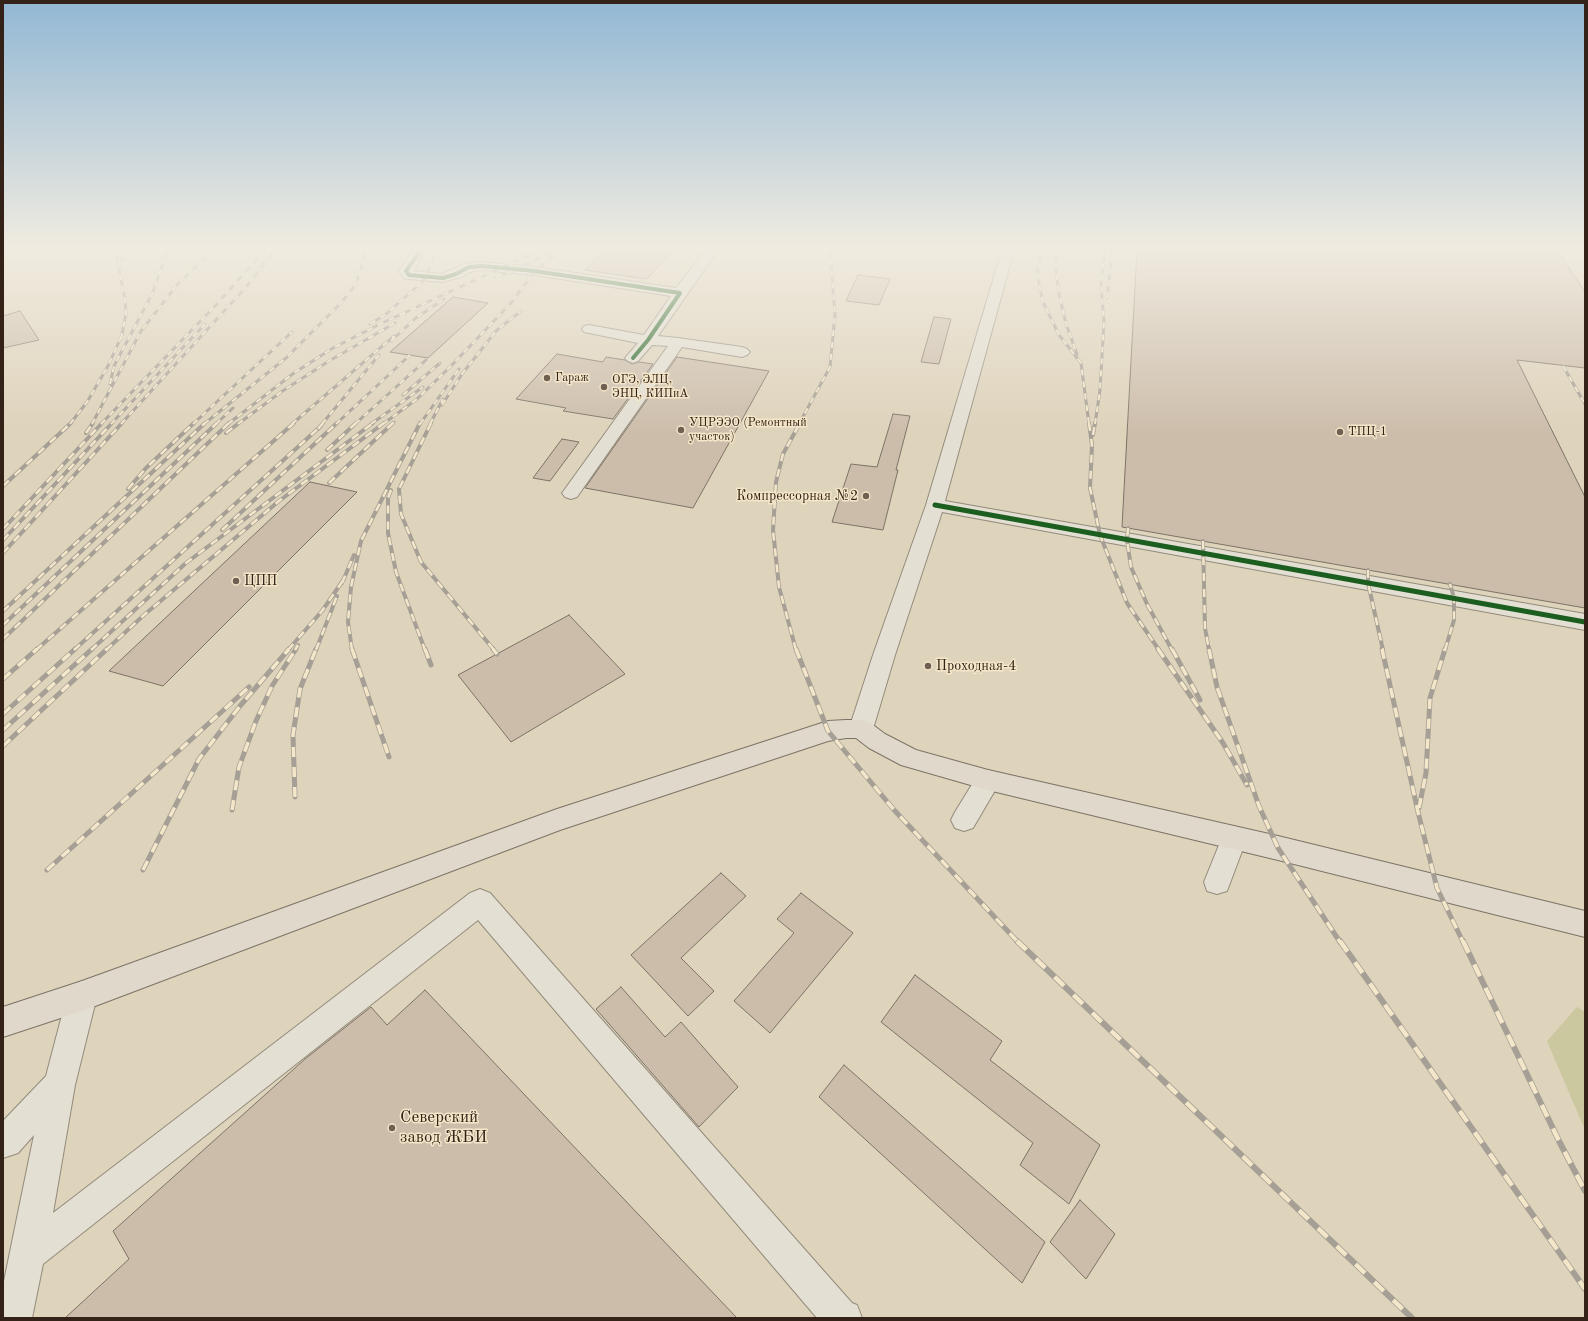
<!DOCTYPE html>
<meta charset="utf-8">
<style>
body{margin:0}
#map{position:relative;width:1588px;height:1321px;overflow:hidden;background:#ded3bb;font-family:"Old Standard TT",serif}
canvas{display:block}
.frame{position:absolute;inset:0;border:4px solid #342218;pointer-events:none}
</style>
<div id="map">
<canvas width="1588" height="1321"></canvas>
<div class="frame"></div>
</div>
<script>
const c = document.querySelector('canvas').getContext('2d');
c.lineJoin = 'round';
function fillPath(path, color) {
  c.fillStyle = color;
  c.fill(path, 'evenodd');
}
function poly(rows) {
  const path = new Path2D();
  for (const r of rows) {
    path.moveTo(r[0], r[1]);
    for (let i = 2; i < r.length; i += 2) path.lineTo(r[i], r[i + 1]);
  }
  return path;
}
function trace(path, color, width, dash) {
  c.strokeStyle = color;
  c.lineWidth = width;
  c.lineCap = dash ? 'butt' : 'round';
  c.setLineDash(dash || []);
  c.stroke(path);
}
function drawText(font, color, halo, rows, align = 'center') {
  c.font = font + ' "Old Standard TT",serif';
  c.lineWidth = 3;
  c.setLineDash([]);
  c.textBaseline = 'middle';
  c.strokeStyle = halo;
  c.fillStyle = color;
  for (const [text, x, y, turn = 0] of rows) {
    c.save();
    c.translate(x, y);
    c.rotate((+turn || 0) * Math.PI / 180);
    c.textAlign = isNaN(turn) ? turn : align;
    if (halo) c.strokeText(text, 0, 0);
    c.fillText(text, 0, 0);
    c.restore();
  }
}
const green = poly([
 [1577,1007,1585,1012,1585,1130,1547,1041]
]);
const building = poly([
 [605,250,673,250,647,279,585,270,605,250],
 [1137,250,1557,250,1585,292,1585,368,1517,360,1585,497,1585,608,1122,527,1137,250],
 [858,275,890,279,879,305,846,301,858,275],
 [453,297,488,303,428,358,390,352,453,297],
 [20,311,39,340,3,348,3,316,20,311],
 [934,317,951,319,939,364,921,362,934,317],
 [557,354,603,362,606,357,625,360,632,364,639,362,653,364,613,419,563,411,566,408,516,399,557,354],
 [677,357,769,371,693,508,585,488,677,357],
 [893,414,910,416,896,470,898,470,883,530,832,522,851,464,877,467,893,414],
 [562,439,579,442,550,481,533,478,562,439],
 [310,482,357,492,163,686,109,671,310,482],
 [569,615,625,674,511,742,458,675,569,615],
 [721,873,746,896,681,958,714,991,688,1016,631,955,721,873],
 [801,893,853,933,770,1033,734,1001,794,933,777,919,801,893],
 [915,975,1002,1041,990,1060,1100,1145,1069,1204,1020,1165,1033,1143,881,1022,915,975],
 [621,987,665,1037,681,1022,738,1087,699,1127,596,1009,621,987],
 [425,990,737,1318,65,1318,129,1259,113,1231,305,1059,371,1007,387,1025,425,990],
 [844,1065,1045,1242,1022,1283,819,1097,844,1065],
 [1080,1200,1115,1234,1086,1279,1050,1242,1080,1200]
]);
const minor = poly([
 [413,250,425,250,413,271,442,274,464,264,482,262,535,267,676,288,706,250,718,250,658,336,678,338,742,347,747,349,750,352,747,355,742,357,682,347,577,497,571,499,565,497,562,493,565,489,668,346,652,345,638,361,633,363,628,361,625,358,638,343,589,333,584,332,582,329,584,326,589,325,644,335,671,296,535,275,482,270,472,271,461,277,443,282,409,279,404,278,399,271,413,250],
 [1002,250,1014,250,945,501,1585,614,1585,630,942,512,895,655,873,729,869,736,861,738,853,736,849,729,873,655,926,505,1002,250],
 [988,770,997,773,1000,780,997,787,973,828,964,831,955,828,951,820,955,812,979,773,988,770],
 [1234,826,1243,830,1247,838,1227,891,1217,894,1207,891,1204,882,1225,830,1234,826],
 [480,889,490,893,852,1303,857,1305,862,1318,817,1318,478,920,43,1264,32,1318,3,1318,3,1286,34,1135,18,1153,3,1158,3,1121,46,1076,67,996,72,986,82,981,92,986,97,996,75,1085,53,1213,470,893,480,889]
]);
const major = poly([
 [846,720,861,720,869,722,885,734,916,750,988,770,1278,836,1585,911,1585,937,1278,860,988,790,901,765,869,748,856,738,846,738,828,741,560,830,82,1011,3,1037,3,1007,82,981,557,809,828,721,846,720]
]);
const railFar3 = poly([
 [116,250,118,264],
 [1042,250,1037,274,1043,302,1059,335,1081,363,1089,424],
 [1056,250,1056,271,1059,294,1066,324,1077,354],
 [496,277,516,270,554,250],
 [1107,298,1112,250],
 [370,324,385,315,421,283,426,277,437,250],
 [121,339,126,314,125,299,119,270,124,250],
 [391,341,416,318,444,299],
 [1563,366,1585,404],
 [110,384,114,366,152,294,168,250],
 [403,395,440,363],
 [442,405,462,374,496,331,521,311],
 [70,424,87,402,108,366,123,333],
 [92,424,141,331,177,285,213,250],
 [101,424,215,306,265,250],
 [111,424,205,324],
 [121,424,247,286,275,250],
 [193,424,292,332],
 [204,424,286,358,341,303,356,284,365,255,364,250],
 [216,424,233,408],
 [228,424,294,373,333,348,378,325,540,250],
 [238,424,281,392,329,361,395,323],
 [292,424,394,336],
 [322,424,379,355],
 [336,424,410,355],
 [355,424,426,360],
 [371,424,423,387],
 [383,424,417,399,450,367,511,303,535,271,561,250],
 [392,424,394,422],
 [420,424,459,369],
 [430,424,443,399],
 [799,424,830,367,835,315,830,250],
 [1095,424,1100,390,1104,322,1101,284,1105,250]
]);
const railFar2 = poly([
 [431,423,399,489,401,514,421,562,494,650],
 [1089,423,1092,445,1090,488,1100,535,1127,603,1159,650],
 [318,429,323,423],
 [86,433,93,423],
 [226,433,239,423],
 [1093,435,1095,423],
 [327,450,356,423],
 [329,483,393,423],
 [3,486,71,423],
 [128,489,146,468,194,423],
 [391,490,388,498,388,533,396,572,425,650],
 [1128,528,1127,540,1131,567,1147,604,1172,650],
 [3,529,102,423],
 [222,530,337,423],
 [3,540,112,423],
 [1203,541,1205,628,1209,650],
 [3,553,122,423],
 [1368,570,1368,583,1383,650],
 [342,583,354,555],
 [3,611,205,423],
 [3,625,217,423],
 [3,639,229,423],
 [36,650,294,423],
 [74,650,321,426],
 [91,650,186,563,373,423],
 [106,650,144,615,279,501,384,423],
 [288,650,322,611,344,579],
 [295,650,298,645],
 [316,650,337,596],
 [352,650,348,622,351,587,361,541,420,423],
 [796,650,779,587,773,530,776,482,783,454,800,423],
 [1445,650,1454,620,1454,598,1450,584]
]);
const railFar1 = poly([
 [352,649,389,757],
 [425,649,431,665],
 [493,649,497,654],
 [796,649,828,731,895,811,1018,942],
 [1158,649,1223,743,1247,785],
 [1172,649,1200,700],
 [1209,649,1217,687,1259,806,1278,848,1340,942],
 [1382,649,1418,812,1437,888,1463,942],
 [3,679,37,649],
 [3,714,75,649],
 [3,730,92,649],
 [3,746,107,649],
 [295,797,293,735,300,689,316,649],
 [1419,808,1426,773,1430,698,1445,649],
 [232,810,239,767,256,721,272,686,296,649],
 [47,870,249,687],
 [143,870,199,759,240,706,289,649]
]);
const rail = poly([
 [1017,941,1412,1318],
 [1340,941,1585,1289],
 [1463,941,1559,1141,1585,1191]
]);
const cyclewayFar1 = poly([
 [419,250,418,254,406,271,409,275,443,278,456,274,469,267,482,266,535,271,680,293,648,340,633,358]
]);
const cycleway = poly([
 [935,505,1585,622]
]);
const markers = [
 [547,378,4,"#706051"],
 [604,387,4,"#706051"],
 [681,430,4,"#706051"],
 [1340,432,4,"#706051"],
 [866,496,4,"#706051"],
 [236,581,4,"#706051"],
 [928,666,4,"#706051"],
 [392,1128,4,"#706051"]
];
const farPoinames = [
 ["Гараж",555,378],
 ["ОГЭ, ЭЛЦ,",612,380],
 ["ЭНЦ, КИПиА",612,394],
 ["УЦРЭЭО (Ремонтный",689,423],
 ["участок)",689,437],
 ["ТПЦ-1",1348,432]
];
const poiNames = [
 ["Компрессорная №2",858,496,"right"],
 ["ЦПП",244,581],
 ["Проходная-4",936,666]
];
const nearPoinames = [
 ["Северский",400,1118],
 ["завод ЖБИ",400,1138]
];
fillPath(green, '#cbc79f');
fillPath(building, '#ccbdaa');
trace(building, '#7c7366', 1);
trace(minor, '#938b7c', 2);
trace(major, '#7c7366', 2);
fillPath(minor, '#e4dfd3');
fillPath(major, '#e0d9cb');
trace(railFar3, '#a59f95', 3);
trace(railFar2, '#a59f95', 4);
trace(railFar1, '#a59f95', 5);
trace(rail, '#a59f95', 6);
trace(railFar3, '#f3e6c9', 2, [6]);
trace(railFar2, '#f3e6c9', 2.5, [8]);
trace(railFar1, '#f3e6c9', 3.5, [10]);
trace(rail, '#f3e6c9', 4.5, [13]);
trace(cyclewayFar1, '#1b5e20', 4);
trace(cycleway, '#1b5e20', 5);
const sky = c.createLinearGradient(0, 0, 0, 435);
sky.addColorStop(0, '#92b8d4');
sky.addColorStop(0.57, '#f0ebe0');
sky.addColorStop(1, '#f0ebe000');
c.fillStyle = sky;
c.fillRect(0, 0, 1588, 435);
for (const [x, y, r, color] of markers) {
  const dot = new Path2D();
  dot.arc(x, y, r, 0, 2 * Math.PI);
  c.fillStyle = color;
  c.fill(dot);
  trace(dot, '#f3e6c9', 1.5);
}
drawText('12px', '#342218', '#f3e6c9', farPoinames, 'left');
drawText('14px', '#342218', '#f3e6c9', poiNames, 'left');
drawText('17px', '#342218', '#f3e6c9', nearPoinames, 'left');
</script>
